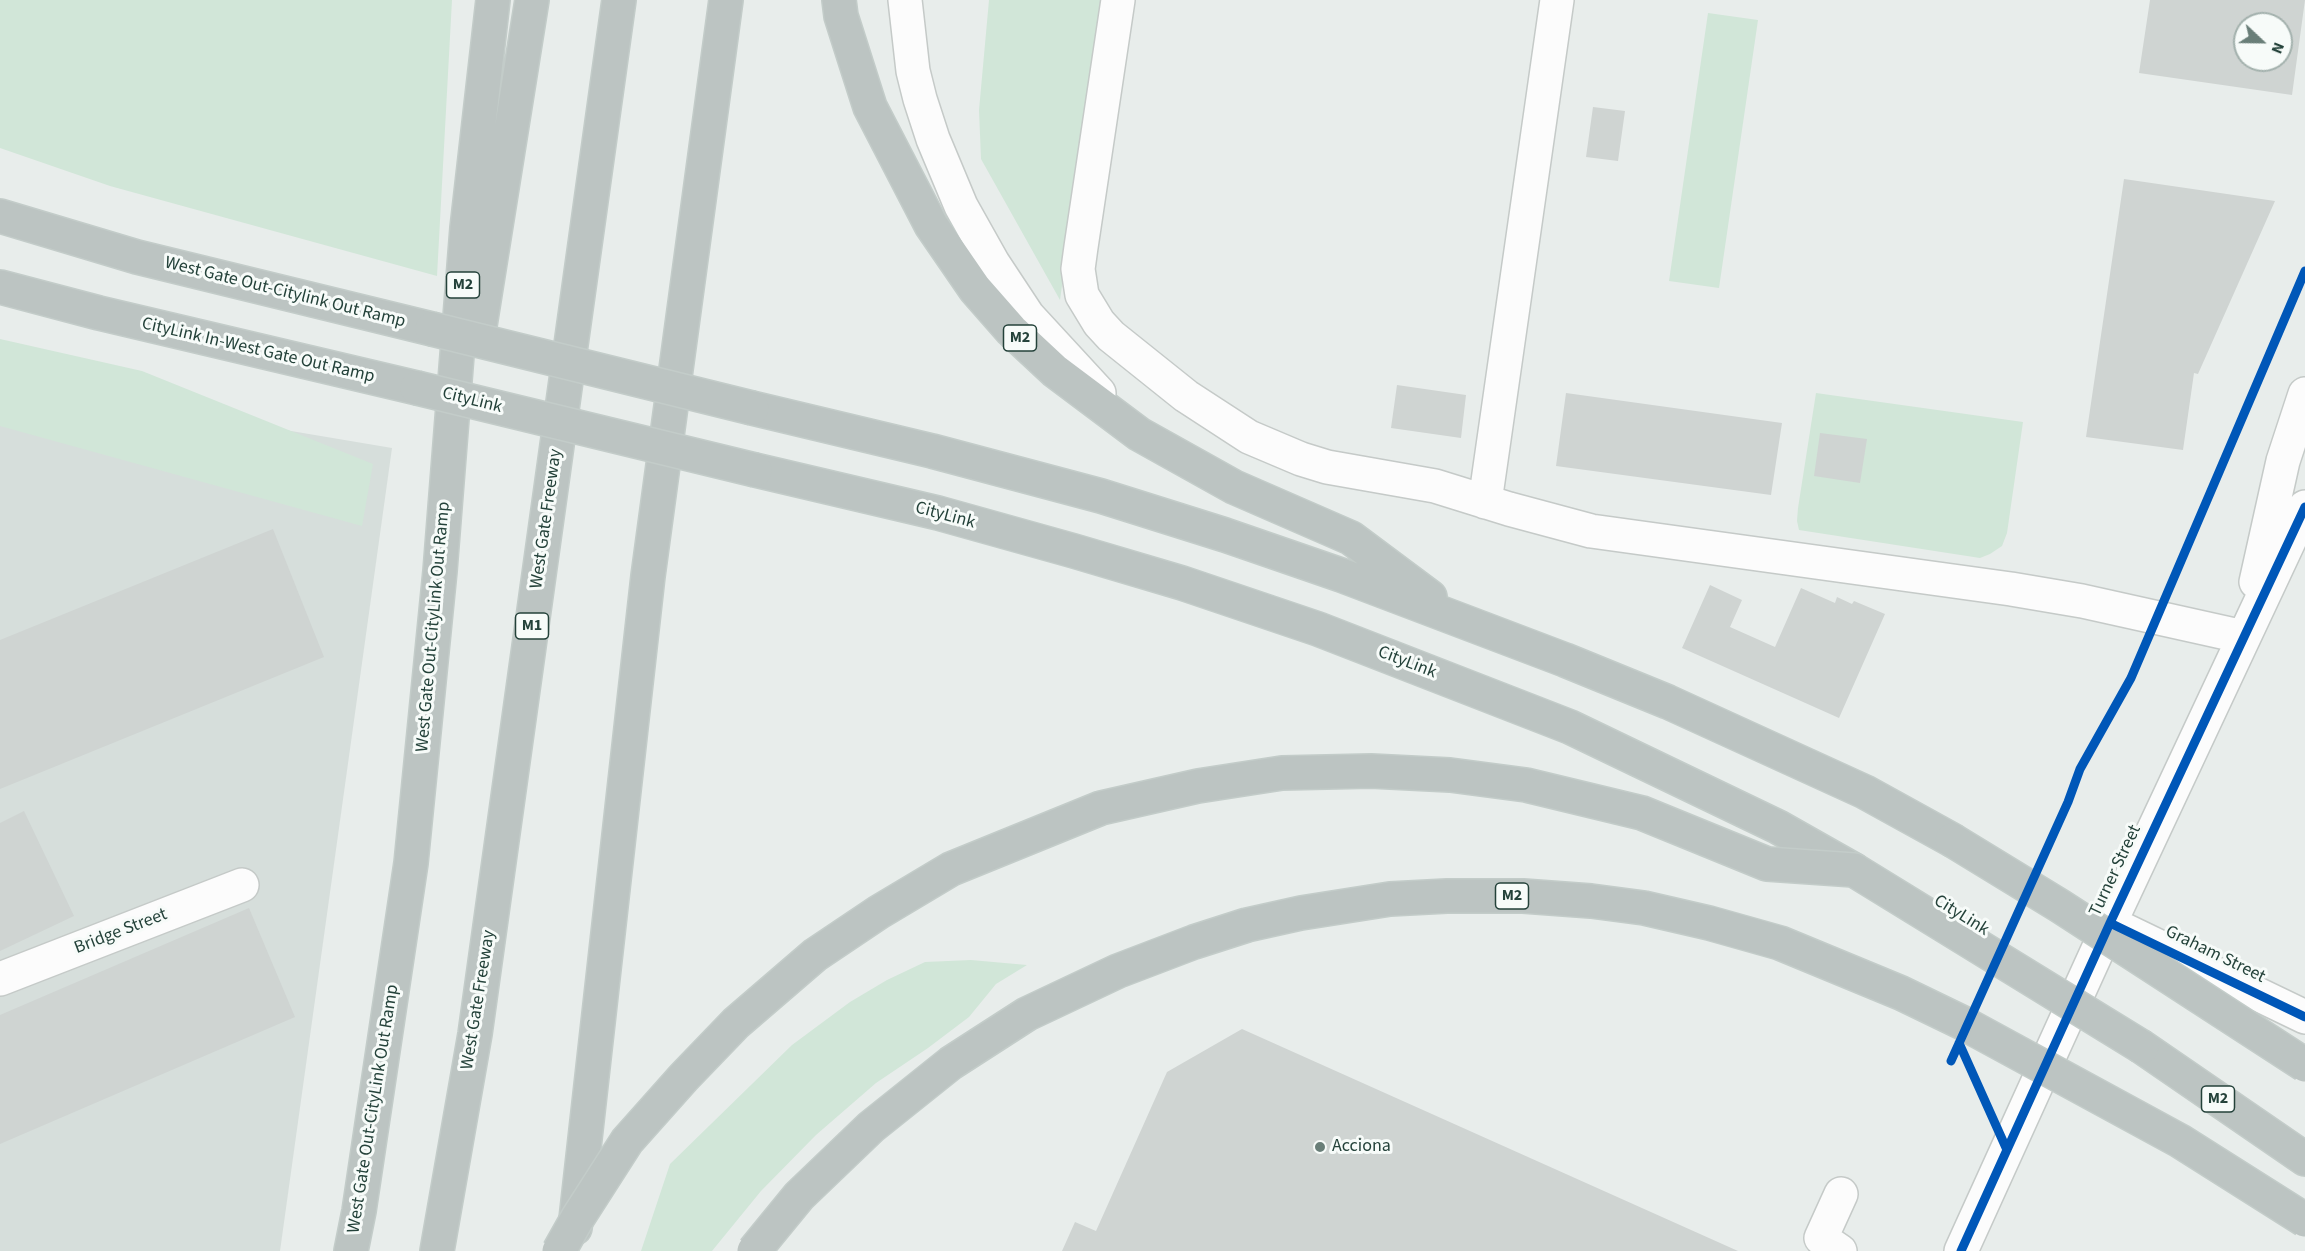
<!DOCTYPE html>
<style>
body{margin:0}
#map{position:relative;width:2305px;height:1251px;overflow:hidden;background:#e8edeb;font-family:"Source Sans 3",sans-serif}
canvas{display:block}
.north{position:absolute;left:2233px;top:12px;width:60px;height:60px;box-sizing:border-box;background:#f7fbf9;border:2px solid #a3b1ad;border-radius:50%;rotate:112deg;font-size:16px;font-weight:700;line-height:24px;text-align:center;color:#24423a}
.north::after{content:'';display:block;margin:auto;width:21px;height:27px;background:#697e78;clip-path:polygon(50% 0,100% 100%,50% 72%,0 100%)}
</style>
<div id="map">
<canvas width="2305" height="1251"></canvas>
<div class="north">N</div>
</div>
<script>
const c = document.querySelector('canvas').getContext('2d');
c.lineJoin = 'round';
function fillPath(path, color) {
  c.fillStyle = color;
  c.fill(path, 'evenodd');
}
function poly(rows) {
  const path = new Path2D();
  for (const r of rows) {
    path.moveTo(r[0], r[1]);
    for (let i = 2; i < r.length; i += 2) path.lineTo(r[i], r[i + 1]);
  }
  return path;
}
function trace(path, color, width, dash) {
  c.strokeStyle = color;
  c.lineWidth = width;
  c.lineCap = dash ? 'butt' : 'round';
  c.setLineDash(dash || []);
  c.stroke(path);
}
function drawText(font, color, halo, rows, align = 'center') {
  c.font = font + ' "Source Sans 3",sans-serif';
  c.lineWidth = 6;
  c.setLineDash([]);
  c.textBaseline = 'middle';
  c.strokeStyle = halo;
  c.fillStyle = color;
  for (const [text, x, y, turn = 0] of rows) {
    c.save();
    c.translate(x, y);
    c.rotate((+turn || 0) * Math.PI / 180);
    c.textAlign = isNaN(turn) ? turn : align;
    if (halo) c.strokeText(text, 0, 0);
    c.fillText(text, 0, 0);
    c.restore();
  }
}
const built = poly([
 [0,382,392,448,280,1251,0,1251]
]);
const green = poly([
 [0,0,452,0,437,276,110,186,0,148],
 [989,0,1102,0,1060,300,981,159,979,110],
 [1708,13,1758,20,1719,288,1669,281],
 [0,339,142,371,373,464,362,526,0,426],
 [1816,393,2023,422,2007,533,2002,546,1990,554,1980,558,1799,530,1797,521,1798,508],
 [971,960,1027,965,996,984,969,1017,928,1048,876,1083,816,1135,761,1191,712,1251,641,1251,670,1164,792,1045,850,1002,887,980,925,962]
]);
const building = poly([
 [2150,0,2305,0,2292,95,2139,73],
 [2245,24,2281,24,2281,60,2245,60],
 [1593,107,1625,111,1618,161,1586,157],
 [2124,179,2275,201,2198,374,2194,373,2183,450,2086,437],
 [1397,385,1466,395,1461,438,1391,428],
 [1566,393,1782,423,1771,495,1556,466],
 [1820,433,1867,439,1860,483,1814,476],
 [273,529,324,657,0,789,0,640],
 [1710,585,1742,600,1730,627,1775,647,1801,588,1835,603,1837,597,1852,604,1854,601,1885,614,1839,718,1682,648],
 [24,811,74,916,0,951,0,823],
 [249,908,295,1017,0,1144,0,1015],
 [1242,1029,1738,1251,1062,1251,1075,1222,1096,1231,1167,1072]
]);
const minor = poly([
 [905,0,913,71,920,99,933,139,961,206,993,263,1028,316,1099,393],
 [1118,0,1081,247,1078,269,1082,295,1099,323,1111,336,1186,396,1249,437,1301,459,1327,467,1435,486,1509,509,1591,531,2011,589,2082,601,2244,637],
 [1485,502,1557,0],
 [2256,582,2283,461,2305,394],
 [2110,923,2305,1017],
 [0,979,242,885],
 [1840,1251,1821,1238,1841,1194],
 [1961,1251,2110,923,2305,507]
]);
const highway = poly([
 [839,0,841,16,870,107,931,225,975,289,1011,330,1055,371,1139,434,1234,487,1351,538,1430,597],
 [0,216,137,257,432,329],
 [0,287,99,313,417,388],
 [478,338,532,0],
 [752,408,932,451,1101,496,1225,535,1341,575,1565,660,1668,702,1865,792,1952,840],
 [755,470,938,513,1074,551,1182,583,1318,629,1570,727,1778,827,1854,870],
 [2142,1047,2305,1159],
 [575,1228,648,576,726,0],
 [351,1251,359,1211,411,863,440,571,467,228,493,0],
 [437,1251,475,1034,619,0]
]);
const highwayBridge = poly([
 [432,329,752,408],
 [417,388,755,470],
 [1952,840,2060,906,2305,1065],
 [559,1251,577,1219,627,1141,684,1077,736,1023,815,955,879,912,951,869,1101,808,1198,786,1282,773,1371,771,1450,775,1526,785,1642,813,1767,864,1854,870,2142,1047],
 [754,1251,799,1196,871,1127,951,1063,1027,1014,1118,971,1194,942,1247,925,1301,913,1390,899,1447,896,1523,896,1591,901,1644,908,1709,923,1780,943,1901,993,1963,1023,2180,1141,2305,1220]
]);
const cycleway = poly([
 [2110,923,2305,1017],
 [1959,1043,2007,1150],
 [1951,1061,2068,802,2080,769,2131,678,2305,271],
 [1961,1251,2110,923,2305,507]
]);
const markers = [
 [1320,1147,6,"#697e78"]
];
const shields = [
 [463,285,33],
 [1020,338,33],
 [532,626,33],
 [1512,896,33],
 [2218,1099,33]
];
const shieldNames = [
 ["M2",463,285],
 ["M2",1020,338],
 ["M1",532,626],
 ["M2",1512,896],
 ["M2",2218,1099]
];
const streetNames = [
 ["West Gate Out-Citylink Out Ramp",285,293,14],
 ["CityLink In-West Gate Out Ramp",258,351,13],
 ["CityLink",472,401,14],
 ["CityLink",945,516,15],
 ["West Gate Freeway",547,519,-82],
 ["West Gate Out-CityLink Out Ramp",434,627,-85],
 ["CityLink",1407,663,21],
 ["Turner Street",2116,871,-65],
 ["CityLink",1961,916,32],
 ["Bridge Street",121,932,-21],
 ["Graham Street",2215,955,26],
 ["West Gate Freeway",479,1000,-81],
 ["West Gate Out-CityLink Out Ramp",374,1109,-81]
];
const poiNames = [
 ["Acciona",1332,1147]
];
fillPath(built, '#d6dedb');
fillPath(green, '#d1e6d8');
fillPath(building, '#cfd4d2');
trace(minor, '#c5cac8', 36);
trace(highway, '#c3ccc9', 36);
trace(minor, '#fcfcfc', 33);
trace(highway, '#bcc4c2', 33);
trace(highwayBridge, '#c3ccc9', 36, []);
trace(highwayBridge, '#bcc4c2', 33);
trace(cycleway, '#0057b8', 9);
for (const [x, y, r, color] of markers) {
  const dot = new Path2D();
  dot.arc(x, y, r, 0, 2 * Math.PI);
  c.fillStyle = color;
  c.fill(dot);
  trace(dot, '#f7fbf9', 2);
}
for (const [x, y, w] of shields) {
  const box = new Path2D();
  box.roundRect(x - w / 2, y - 13, w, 26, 4.5);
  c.fillStyle = '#f7fbf9';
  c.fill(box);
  trace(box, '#24423a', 1.5);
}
drawText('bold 16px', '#24423a', null, shieldNames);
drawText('18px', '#24423a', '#f7fbf9', streetNames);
drawText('18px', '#24423a', '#f7fbf9', poiNames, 'left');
</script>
